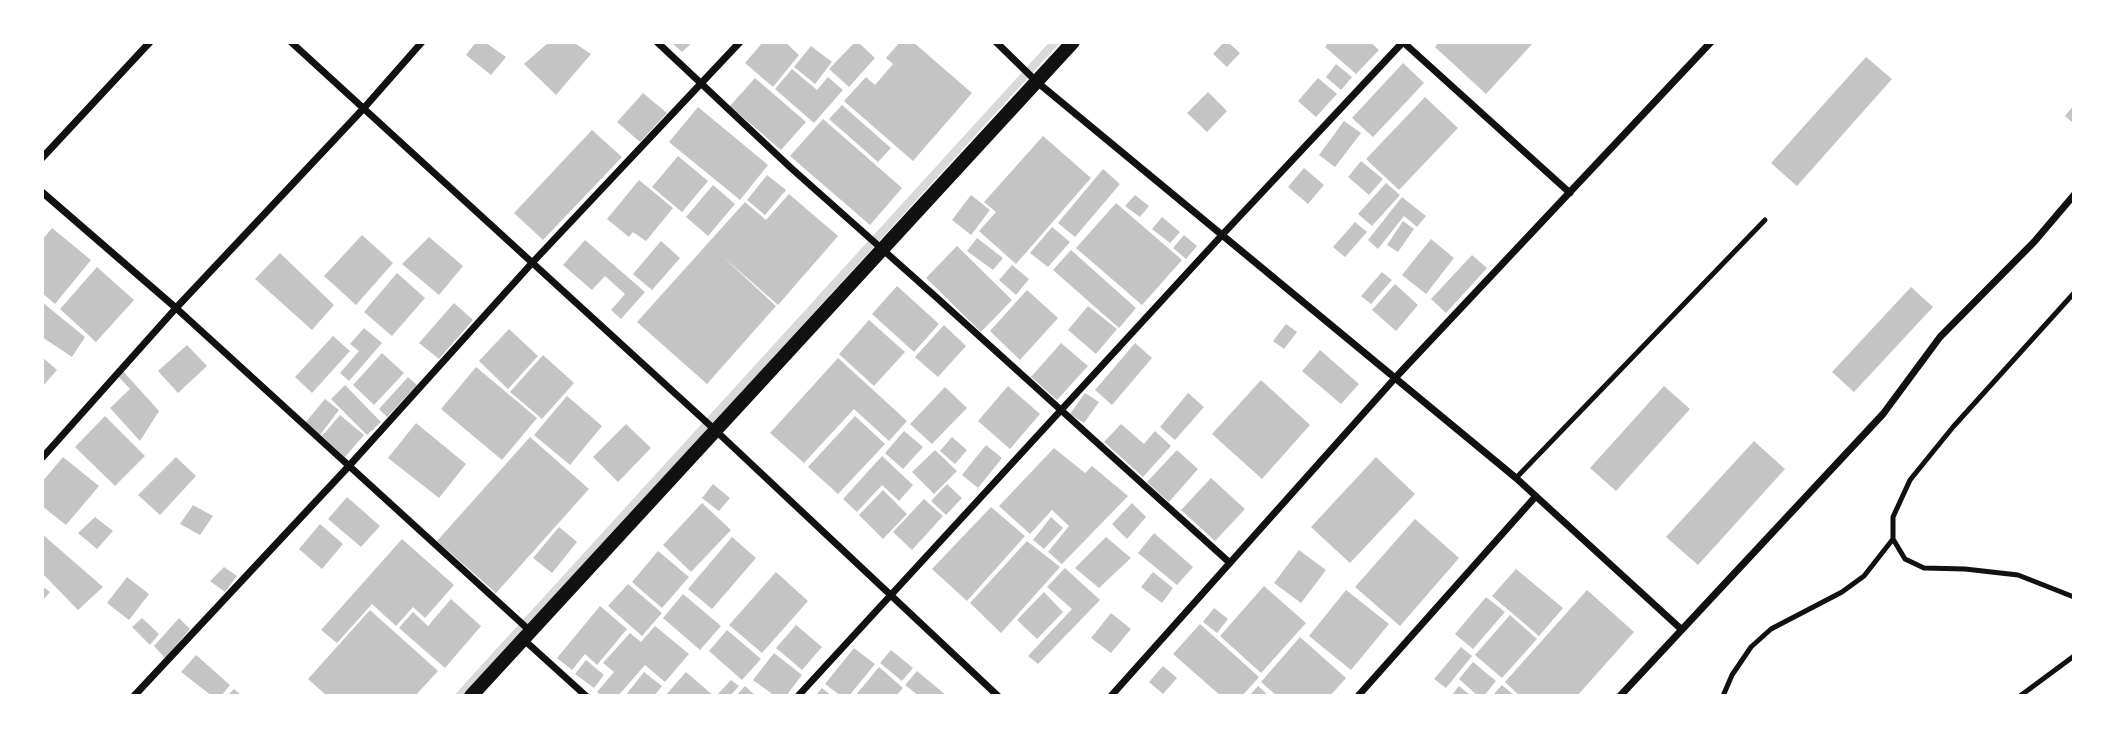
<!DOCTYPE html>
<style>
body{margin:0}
#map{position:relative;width:2116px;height:738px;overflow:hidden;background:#fff;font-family:"Open Sans",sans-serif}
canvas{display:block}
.frame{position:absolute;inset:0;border:44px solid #fff;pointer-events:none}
</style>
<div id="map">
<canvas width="2116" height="738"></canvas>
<div class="frame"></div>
</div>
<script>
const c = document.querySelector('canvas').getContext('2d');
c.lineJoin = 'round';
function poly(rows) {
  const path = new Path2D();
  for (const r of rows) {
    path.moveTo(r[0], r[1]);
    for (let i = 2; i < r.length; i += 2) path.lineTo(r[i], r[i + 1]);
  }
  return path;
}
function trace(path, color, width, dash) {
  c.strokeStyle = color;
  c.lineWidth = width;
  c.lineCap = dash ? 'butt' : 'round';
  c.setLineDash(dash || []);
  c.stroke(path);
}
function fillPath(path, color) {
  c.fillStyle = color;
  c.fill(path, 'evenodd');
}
const stream = poly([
 [459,696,1055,42]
]);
const building = poly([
 [476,42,485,42,506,57,491,75,466,55],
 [549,42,573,42,591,54,556,95,524,64],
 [671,42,693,42,682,52],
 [763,42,785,42,799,55,773,87,745,63],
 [855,42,858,42,875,58,849,87,829,69],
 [900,42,913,42,972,93,913,161,844,101,866,77,875,85,893,64,886,58],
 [1224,42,1228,42,1240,53,1227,67,1213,54],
 [1329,42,1370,42,1379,50,1356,74,1325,47],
 [1439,42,1534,42,1486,94,1435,47],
 [811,46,832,62,815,84,794,67],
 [1866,57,1892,79,1797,186,1771,163],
 [1403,63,1424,83,1373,137,1352,118],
 [1336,64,1352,77,1341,90,1326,77],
 [792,69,817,90,828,77,843,90,814,123,775,89],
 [755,78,806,122,781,150,730,106],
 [1318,78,1337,94,1316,117,1298,101],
 [1208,92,1227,111,1207,132,1187,113],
 [643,93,667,113,640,142,617,122],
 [1425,97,1458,128,1399,190,1366,159],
 [842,105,891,148,878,162,829,119],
 [2074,105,2074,124,2065,116],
 [698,107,768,165,740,200,669,142],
 [823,119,902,188,870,225,790,156],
 [1344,121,1361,133,1335,167,1319,155],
 [592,130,622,157,543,240,514,213],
 [1043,136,1091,178,1016,264,979,231,996,212,984,202],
 [678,156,708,181,682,212,652,187],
 [1361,161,1383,179,1369,195,1348,177],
 [1304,168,1324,185,1308,204,1288,187],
 [1103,169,1120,184,1075,237,1058,223],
 [767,175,786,190,765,215,747,200],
 [639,180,673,208,646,241,633,232,629,237,607,219],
 [1386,183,1400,195,1372,226,1358,214],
 [713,185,735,204,708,236,686,217],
 [789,194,838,236,778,305,721,255,776,306,707,384,637,322,745,202,766,220],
 [971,195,990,210,971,235,952,220],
 [1135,195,1149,206,1140,217,1125,206],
 [1402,197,1426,216,1417,227,1404,216,1378,249,1368,240],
 [1116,203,1182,260,1142,305,1076,248],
 [1162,217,1180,232,1170,243,1152,229],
 [1403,221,1414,229,1398,252,1387,245],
 [1355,222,1367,232,1345,257,1333,247],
 [1052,227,1070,242,1048,267,1030,253],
 [52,228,91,260,55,304,42,293,42,240],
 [362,235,393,263,356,305,324,276],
 [1184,235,1197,246,1186,259,1173,248],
 [429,237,463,266,439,295,402,264],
 [977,238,1003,258,993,270,967,251],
 [1431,239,1454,258,1426,294,1402,275],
 [585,240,645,292,621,319,611,310,625,294,605,276,592,290,563,265],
 [661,241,680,258,652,290,633,274],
 [957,246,1012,300,981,332,926,278],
 [1071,250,1136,308,1119,328,1053,270],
 [280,253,334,305,312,330,255,279],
 [1472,255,1487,268,1446,313,1431,299],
 [1012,265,1029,279,1016,295,999,280],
 [97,267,134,300,96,342,60,309],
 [1382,272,1392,280,1371,304,1361,296],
 [397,273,425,298,392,336,364,312],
 [1395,284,1418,305,1396,331,1372,310],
 [897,286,939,324,914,352,872,314],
 [1911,287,1933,307,1854,392,1832,372],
 [1027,290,1058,318,1020,360,990,331],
 [42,302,85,337,72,357,42,337],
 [454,303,473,320,439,359,419,343],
 [1088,306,1117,329,1096,354,1068,330],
 [869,320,905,352,874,386,839,354],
 [1286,324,1297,332,1284,349,1273,341],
 [944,325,966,346,938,377,915,357],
 [364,328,382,343,349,381,340,373,359,351,350,344],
 [509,329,538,356,508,389,479,361],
 [333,336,350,351,312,393,295,377],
 [1061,343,1088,366,1057,400,1031,377],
 [1135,343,1152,358,1112,405,1095,390],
 [187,345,207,366,178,393,158,371],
 [1320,350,1359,384,1341,404,1302,371],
 [382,353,404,373,374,405,353,385],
 [543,355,574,383,542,419,510,392],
 [42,357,57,370,42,387],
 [838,358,907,421,889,441,854,409,804,463,770,433],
 [476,367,537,418,502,460,441,409],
 [122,370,159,411,140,441,110,408,130,389,117,375],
 [408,377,417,385,387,417,379,409],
 [1261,380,1310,425,1262,479,1212,434],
 [345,385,381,422,367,435,331,399],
 [1008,386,1040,414,1010,449,978,421],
 [1664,386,1690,409,1616,491,1590,468],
 [945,387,967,408,932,444,910,424],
 [1085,393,1099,402,1084,423,1070,414],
 [1188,393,1204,407,1175,440,1160,427],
 [567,396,602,426,570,465,534,435],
 [325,399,339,410,320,435,305,423],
 [340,415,364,435,345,457,322,436],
 [105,416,145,456,115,486,75,447],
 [855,416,885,444,838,494,808,467],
 [416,423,466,464,439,498,388,458],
 [626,424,651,448,618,482,593,457],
 [1121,424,1144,444,1155,431,1171,446,1143,477,1104,442],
 [904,431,923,447,903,469,885,453],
 [530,437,589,489,496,593,437,541],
 [952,437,967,450,955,464,940,451],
 [1754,441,1785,469,1698,565,1666,537],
 [986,445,1002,458,978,488,962,475],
 [1054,448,1085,473,1092,466,1128,496,1062,564,1048,552,1069,526,1052,510,1030,534,999,506],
 [935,450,957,471,934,494,912,472],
 [1177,450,1198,469,1169,502,1147,482],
 [882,456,913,485,899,501,882,485,857,512,843,499],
 [63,457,99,486,66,525,42,506,42,482],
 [176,457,196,476,160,515,138,495],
 [1376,457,1415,494,1350,563,1311,527],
 [1211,478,1245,509,1215,541,1181,510],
 [713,484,730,498,719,511,702,498],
 [947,484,962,498,946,515,931,501],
 [883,490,907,514,883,539,859,515],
 [347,497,380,526,361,547,328,519],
 [924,499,943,516,912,550,893,532],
 [702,503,731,530,691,572,663,545],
 [1132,503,1146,517,1127,539,1112,524],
 [193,505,213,516,200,535,180,524],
 [991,507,1025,536,967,601,932,569],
 [95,517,113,531,97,549,78,533],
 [1051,517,1063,528,1044,549,1033,540],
 [1415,519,1459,558,1400,626,1355,587],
 [320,524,343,544,322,569,299,549],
 [559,527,577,542,552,573,533,558],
 [1154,533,1193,567,1177,585,1138,553],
 [42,534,103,587,78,610,42,573],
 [732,537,756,558,712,609,688,589],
 [1106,537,1131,558,1099,588,1075,568],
 [402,539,454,585,425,618,413,607,396,626,372,604,337,643,321,630],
 [1027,541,1060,567,1001,633,970,603],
 [1299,550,1326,570,1301,603,1274,583],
 [658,551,689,577,662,608,632,582],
 [224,567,237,576,225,592,210,581],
 [1065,568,1100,600,1038,664,1028,656,1072,609,1047,587],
 [1516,569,1563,608,1539,636,1492,596],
 [776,572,808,601,762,653,729,625],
 [1153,572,1173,588,1162,603,1141,587],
 [127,577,149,594,129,620,107,603],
 [628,584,662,613,642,636,608,606],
 [42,586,50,592,42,601],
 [1264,586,1306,623,1261,673,1220,636],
 [1346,590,1389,624,1351,670,1309,636],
 [1587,590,1634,632,1577,696,1520,696,1505,682],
 [1044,592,1063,612,1037,639,1017,620],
 [683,594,721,626,700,650,663,618],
 [1486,597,1505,612,1473,649,1455,634],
 [451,599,481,626,445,668,399,628,413,612,428,626],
 [600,606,627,629,597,665,585,654,572,670,557,658],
 [1214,608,1228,619,1217,633,1203,622],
 [370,610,438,671,415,696,327,696,308,679],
 [1111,613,1131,629,1111,653,1091,638],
 [1510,615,1537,639,1502,678,1475,655],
 [142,618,159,634,150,645,132,627],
 [179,618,190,629,165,658,154,646],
 [1200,624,1259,677,1242,696,1221,696,1173,654],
 [796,625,822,647,802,670,776,648],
 [655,626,689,654,665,682,645,665,618,696,602,696,597,692,614,672,603,663,630,633,641,642],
 [727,630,761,659,742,680,709,651],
 [1300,637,1346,678,1330,696,1277,696,1261,682],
 [1461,647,1472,656,1446,688,1434,679],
 [854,648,875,664,849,696,841,696,825,684],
 [891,650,913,668,902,681,880,663],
 [774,653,802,675,786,696,775,696,753,680],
 [196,655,230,685,221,696,212,696,181,672],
 [586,660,604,675,594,688,575,674],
 [1473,662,1496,681,1484,696,1478,696,1459,679],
 [1163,666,1177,678,1163,694,1149,682],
 [879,667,903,688,896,696,855,696],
 [917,671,947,696,919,696,905,685],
 [644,672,662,686,654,696,625,696],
 [686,672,714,696,665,696],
 [731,680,739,686,730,696,716,696],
 [1502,685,1515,696,1492,696],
 [745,686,756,696,736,696],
 [1258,686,1269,696,1249,696],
 [1459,686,1471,696,1451,696],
 [822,688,832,696,815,696],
 [234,689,242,696,227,696]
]);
const service = poly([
 [2074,293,1953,427,1910,480,1893,517,1893,539,1905,559,1924,568,1965,569,2018,575,2074,597],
 [1516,478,1765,220],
 [1723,696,1732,675,1751,647,1771,629,1842,592,1864,576,1893,539],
 [2020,696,2074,656]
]);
const minor = poly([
 [291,42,714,429,998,696],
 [657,42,791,168,936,297,1230,563],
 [996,42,1037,82,1516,478,1681,629],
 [1403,42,1570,193],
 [42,158,150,42],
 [42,192,176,308,529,630],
 [42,458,176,308,364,108,422,42],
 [523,639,586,696],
 [134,696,348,467,532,263,740,42],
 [798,696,1223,234,1403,42],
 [1111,696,1396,377,1711,42],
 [1358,696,1536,496],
 [1620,696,1883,414,1940,337,2034,242,2074,195]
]);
const secondary = poly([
 [471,696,1073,42]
]);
trace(stream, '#d9d9d9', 8);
fillPath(building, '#c4c4c4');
trace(service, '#111', 5);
trace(minor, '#111', 7);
trace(secondary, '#111', 14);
</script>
